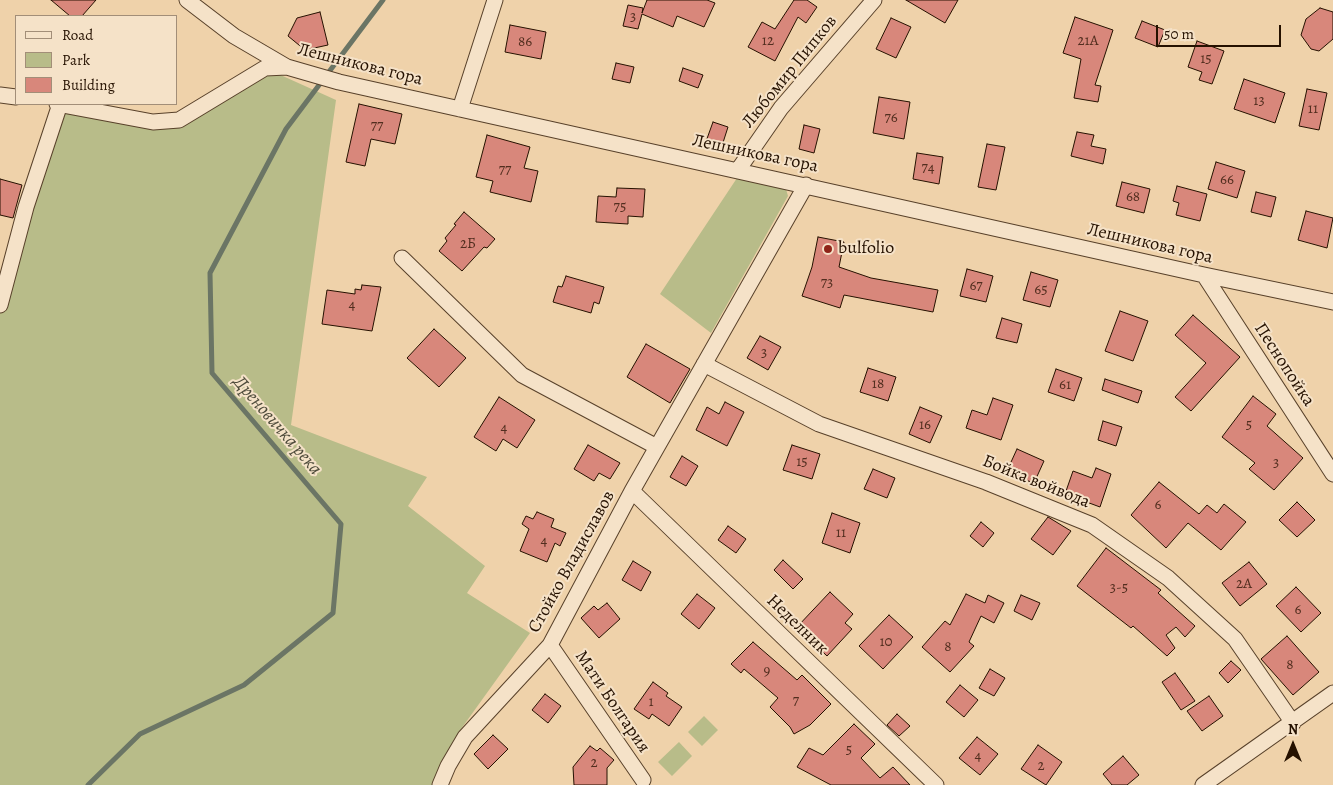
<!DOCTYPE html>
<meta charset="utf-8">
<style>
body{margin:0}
#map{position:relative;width:1333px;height:785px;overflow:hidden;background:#efd2aa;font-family:Alegreya,serif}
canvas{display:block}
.legend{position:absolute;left:15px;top:15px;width:162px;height:90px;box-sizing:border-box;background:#f5e2c8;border:1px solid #a28e78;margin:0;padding:6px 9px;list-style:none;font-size:15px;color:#251100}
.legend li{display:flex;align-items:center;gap:10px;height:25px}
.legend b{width:25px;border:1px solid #a28e78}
.north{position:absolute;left:1268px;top:720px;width:50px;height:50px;-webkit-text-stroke:4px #f5e2c8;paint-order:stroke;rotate:0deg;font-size:14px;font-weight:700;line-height:20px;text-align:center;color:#251100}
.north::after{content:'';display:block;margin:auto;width:18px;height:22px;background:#251100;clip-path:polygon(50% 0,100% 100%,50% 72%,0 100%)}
.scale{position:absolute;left:1156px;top:25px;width:125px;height:22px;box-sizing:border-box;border:2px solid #251100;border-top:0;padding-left:6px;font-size:15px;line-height:18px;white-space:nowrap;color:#251100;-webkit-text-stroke:4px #f5e2c8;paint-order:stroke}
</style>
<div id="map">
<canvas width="1333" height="785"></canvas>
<ul class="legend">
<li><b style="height:6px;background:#f5e2c8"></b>Road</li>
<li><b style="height:14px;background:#b8bc89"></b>Park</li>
<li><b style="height:14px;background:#d8877b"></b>Building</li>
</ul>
<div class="north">N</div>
<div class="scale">50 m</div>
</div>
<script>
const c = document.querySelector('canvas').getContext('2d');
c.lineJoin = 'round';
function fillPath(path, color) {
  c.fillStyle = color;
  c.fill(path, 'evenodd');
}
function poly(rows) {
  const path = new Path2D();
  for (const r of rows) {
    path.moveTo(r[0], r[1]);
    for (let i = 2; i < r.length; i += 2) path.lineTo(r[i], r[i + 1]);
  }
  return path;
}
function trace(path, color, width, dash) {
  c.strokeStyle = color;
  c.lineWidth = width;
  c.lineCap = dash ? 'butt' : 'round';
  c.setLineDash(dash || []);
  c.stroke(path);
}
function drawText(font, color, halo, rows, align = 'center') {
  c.font = font + ' Alegreya,serif';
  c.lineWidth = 4;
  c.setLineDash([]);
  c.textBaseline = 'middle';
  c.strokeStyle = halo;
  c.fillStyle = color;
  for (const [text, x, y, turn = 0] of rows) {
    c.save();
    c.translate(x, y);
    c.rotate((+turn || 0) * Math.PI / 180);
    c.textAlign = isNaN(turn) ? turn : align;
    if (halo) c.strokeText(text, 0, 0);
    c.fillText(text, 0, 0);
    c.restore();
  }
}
const green = poly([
 [265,68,336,100,291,425,427,477,408,506,485,566,467,593,530,633,461,729,433,785,0,785,0,305,60,104,179,120],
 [737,178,786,189,788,196,711,333,660,294],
 [704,716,718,730,702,746,688,732],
 [679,742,692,756,672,776,658,762]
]);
const stream = poly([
 [88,785,140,734,244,685,333,613,341,524,212,373,210,273,286,129,383,0]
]);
const building = poly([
 [51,0,96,0,82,16,70,16,51,0],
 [647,0,707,0,715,3,704,27,677,16,673,27,642,14,638,29,623,26,628,5,643,8,642,13,647,0],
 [794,0,807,0,817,7,806,23,798,17,775,61,748,47,762,22,775,29,794,0],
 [906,0,958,0,945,23,906,0],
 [1320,8,1333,12,1333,39,1319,51,1311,49,1301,35,1306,19,1320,8],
 [320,12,328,45,305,50,288,36,297,18,320,12],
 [1075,17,1113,30,1095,85,1101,86,1098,102,1074,98,1081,59,1063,53,1075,17],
 [891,18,911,27,896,58,876,49,891,18],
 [1142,21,1165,30,1158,47,1135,38,1142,21],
 [510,25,546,32,541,59,505,52,510,25],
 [1197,41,1224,51,1212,84,1199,80,1202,72,1188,67,1197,41],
 [616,63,634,67,630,83,612,79,616,63],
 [683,68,703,75,698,88,679,81,683,68],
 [1244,79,1285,93,1275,123,1234,109,1244,79],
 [1307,89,1327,93,1319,130,1299,126,1307,89],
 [879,97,910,102,904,139,873,133,879,97],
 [359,104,402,114,395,144,371,139,365,166,346,162,359,104],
 [713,122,728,127,720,152,704,147,713,122],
 [804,125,820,129,814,153,799,149,804,125],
 [1077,132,1094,135,1091,146,1106,149,1103,164,1071,156,1077,132],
 [487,135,530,147,524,168,538,171,531,202,490,192,493,181,476,177,487,135],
 [987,144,1005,147,996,190,978,187,987,144],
 [917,153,943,157,939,184,913,179,917,153],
 [1216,162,1245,171,1237,198,1208,189,1216,162],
 [0,179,22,185,13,218,0,215,0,179],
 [1122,182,1150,189,1144,213,1116,206,1122,182],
 [1177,186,1207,194,1200,221,1176,215,1179,203,1173,201,1177,186],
 [617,188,645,189,643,217,628,216,628,224,596,222,598,196,616,197,617,188],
 [1256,192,1276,197,1271,217,1251,212,1256,192],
 [1306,211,1333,218,1327,248,1298,240,1306,211],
 [464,212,495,239,487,248,484,247,462,271,439,251,447,241,445,238,456,225,454,224,464,212],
 [818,237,844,242,839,267,871,278,938,290,933,312,844,295,840,308,802,296,812,267,818,237],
 [967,269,993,276,986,302,960,296,967,269],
 [1031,272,1058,280,1050,307,1023,300,1031,272],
 [566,276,604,287,599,304,594,302,591,313,553,302,558,286,562,287,566,276],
 [362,285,381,287,372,331,322,324,327,290,355,294,355,289,361,290,362,285],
 [1120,311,1148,321,1133,361,1105,351,1120,311],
 [1193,315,1240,357,1191,411,1175,397,1206,363,1175,335,1193,315],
 [1002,318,1022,324,1017,343,996,338,1002,318],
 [434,329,466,358,439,387,407,358,434,329],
 [760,336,781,347,768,370,747,358,760,336],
 [646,344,690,369,670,403,627,377,646,344],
 [868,368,896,377,888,401,860,392,868,368],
 [1056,369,1082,378,1074,401,1048,392,1056,369],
 [1105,379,1142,391,1138,403,1102,390,1105,379],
 [1253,396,1276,414,1267,426,1303,458,1274,490,1249,469,1255,463,1222,437,1253,396],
 [499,397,535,420,517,448,503,439,496,451,474,437,499,397],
 [993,398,1013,405,1001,440,966,428,972,410,987,415,993,398],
 [725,402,744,412,727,446,696,430,707,407,719,414,725,402],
 [920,407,942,416,930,443,909,434,920,407],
 [1103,421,1122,427,1116,446,1098,440,1103,421],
 [588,445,620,463,610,479,599,473,594,481,574,469,588,445],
 [792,445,820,454,812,479,783,470,792,445],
 [1017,449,1044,461,1034,483,1006,473,1017,449],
 [682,456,698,466,686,486,670,477,682,456],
 [1096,468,1111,474,1100,507,1065,494,1073,471,1092,478,1096,468],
 [873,469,895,478,887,498,864,489,873,469],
 [1159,482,1199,514,1207,505,1217,513,1224,504,1246,522,1221,550,1188,523,1166,548,1131,515,1159,482],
 [1297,502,1315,520,1297,537,1279,520,1297,502],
 [537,512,554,519,551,527,566,533,560,546,555,543,547,562,520,551,529,529,522,524,526,516,533,519,537,512],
 [832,513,860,523,850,553,822,543,832,513],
 [1048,517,1071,531,1053,555,1031,539,1048,517],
 [981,522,994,533,983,547,970,536,981,522],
 [728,526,746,539,736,553,718,540,728,526],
 [1106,548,1161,590,1158,593,1195,626,1185,637,1176,627,1166,635,1175,648,1167,656,1133,626,1131,628,1077,586,1106,548],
 [783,560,803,579,793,589,774,570,783,560],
 [633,561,651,572,641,591,622,580,633,561],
 [1249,562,1267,584,1240,606,1222,583,1249,562],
 [1296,587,1321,613,1301,632,1276,606,1296,587],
 [830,592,853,614,845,623,852,629,827,656,797,627,830,592],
 [697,594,715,608,699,629,681,614,697,594],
 [966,594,985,603,988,595,1004,603,994,623,981,616,969,642,974,646,950,672,922,647,945,621,950,625,966,594],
 [1021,595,1040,603,1032,620,1014,611,1021,595],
 [607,603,620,619,599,638,581,618,594,606,598,610,607,603],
 [889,615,913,637,883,669,859,646,889,615],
 [1287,636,1319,672,1293,695,1261,659,1287,636],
 [753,642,797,680,802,675,831,704,810,725,794,734,790,727,770,707,778,698,744,669,741,673,731,664,753,642],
 [1231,661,1241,670,1228,683,1219,673,1231,661],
 [990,669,1005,678,994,696,979,688,990,669],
 [1175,673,1195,701,1181,710,1162,682,1175,673],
 [653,682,668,693,666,696,682,707,669,726,652,714,649,719,634,709,653,682],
 [960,685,978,700,964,717,946,702,960,685],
 [545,694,561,706,548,723,532,710,545,694],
 [1209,696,1223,716,1202,731,1187,711,1209,696],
 [897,714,910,726,899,736,887,725,897,714],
 [854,724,875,744,861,758,880,778,893,767,910,785,831,785,797,767,809,748,823,755,854,724],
 [493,735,508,749,488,769,474,754,493,735],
 [977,737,998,754,980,775,959,758,977,737],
 [1038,745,1062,762,1046,785,1021,769,1038,745],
 [590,746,597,751,600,748,614,760,607,768,607,785,574,785,573,767,590,746],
 [1123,756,1139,775,1127,785,1112,785,1103,774,1123,756]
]);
const minor = poly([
 [187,0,234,36,287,67,339,82,1204,275,1333,302],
 [0,95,16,97],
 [57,104,153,122,179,120,265,68,287,67],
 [460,109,495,0],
 [738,170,781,108,874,0],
 [402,258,522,375,657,447],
 [1204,275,1333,474],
 [0,305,26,207,60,104],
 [704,364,819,424,986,482,1092,525,1168,578,1235,639,1293,723],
 [632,491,936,785],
 [550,645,643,780],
 [440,785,448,766,465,737,550,645,632,491,806,185],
 [1203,785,1333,693]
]);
const markers = [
 [828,249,5,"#8f2418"]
];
const numberNames = [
 ["3",633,17],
 ["12",768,41],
 ["21А",1088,41],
 ["86",525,42],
 ["15",1206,59],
 ["13",1259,101],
 ["11",1313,109],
 ["76",891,118],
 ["77",377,126],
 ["74",928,168],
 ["77",505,170],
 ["66",1227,180],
 ["68",1133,197],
 ["75",620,207],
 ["2Б",468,244],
 ["73",827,283],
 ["67",976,286],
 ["65",1041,290],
 ["4",352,305],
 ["3",764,353],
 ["18",878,384],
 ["61",1065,385],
 ["16",925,425],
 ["5",1249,425],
 ["4",504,428],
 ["15",802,462],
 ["3",1276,463],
 ["6",1158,505],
 ["11",841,533],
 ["4",544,541],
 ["2А",1244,584],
 ["3-5",1119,588],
 ["6",1298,610],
 ["10",886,642],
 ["8",948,647],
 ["8",1290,665],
 ["9",767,671],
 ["7",796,701],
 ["1",651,702],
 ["5",849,750],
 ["4",978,756],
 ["2",594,763],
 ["2",1041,766]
];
const streetNames = [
 ["Лешникова гора",360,65,14],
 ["Любомир Пипков",790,72,-51],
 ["Лешникова гора",755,154,12],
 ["Лешникова гора",1150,244,13],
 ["Песнопойка",1284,365,57],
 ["Бойка войвода",1036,482,22],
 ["Стойко Владиславов",572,562,-61],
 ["Неделник",797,625,44],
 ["Мати Болгария",612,702,56]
];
const poiNames = [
 ["bulfolio",838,249]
];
const waterNames = [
 ["Дреновичка река",277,426,49]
];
fillPath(green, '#b8bc89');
trace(stream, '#6b7565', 5);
fillPath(building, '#d8877b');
trace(building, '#251100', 1);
trace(minor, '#58412a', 17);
trace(minor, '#f5e2c8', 15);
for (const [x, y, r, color] of markers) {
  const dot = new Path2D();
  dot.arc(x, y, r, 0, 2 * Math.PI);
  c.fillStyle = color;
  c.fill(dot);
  trace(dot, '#f5e2c8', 2);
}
drawText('15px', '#522e1f', null, numberNames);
drawText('18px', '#251100', '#f5e2c8', streetNames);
drawText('18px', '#251100', '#f5e2c8', poiNames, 'left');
drawText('italic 19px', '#4e4b3b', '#f5e2c8', waterNames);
</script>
